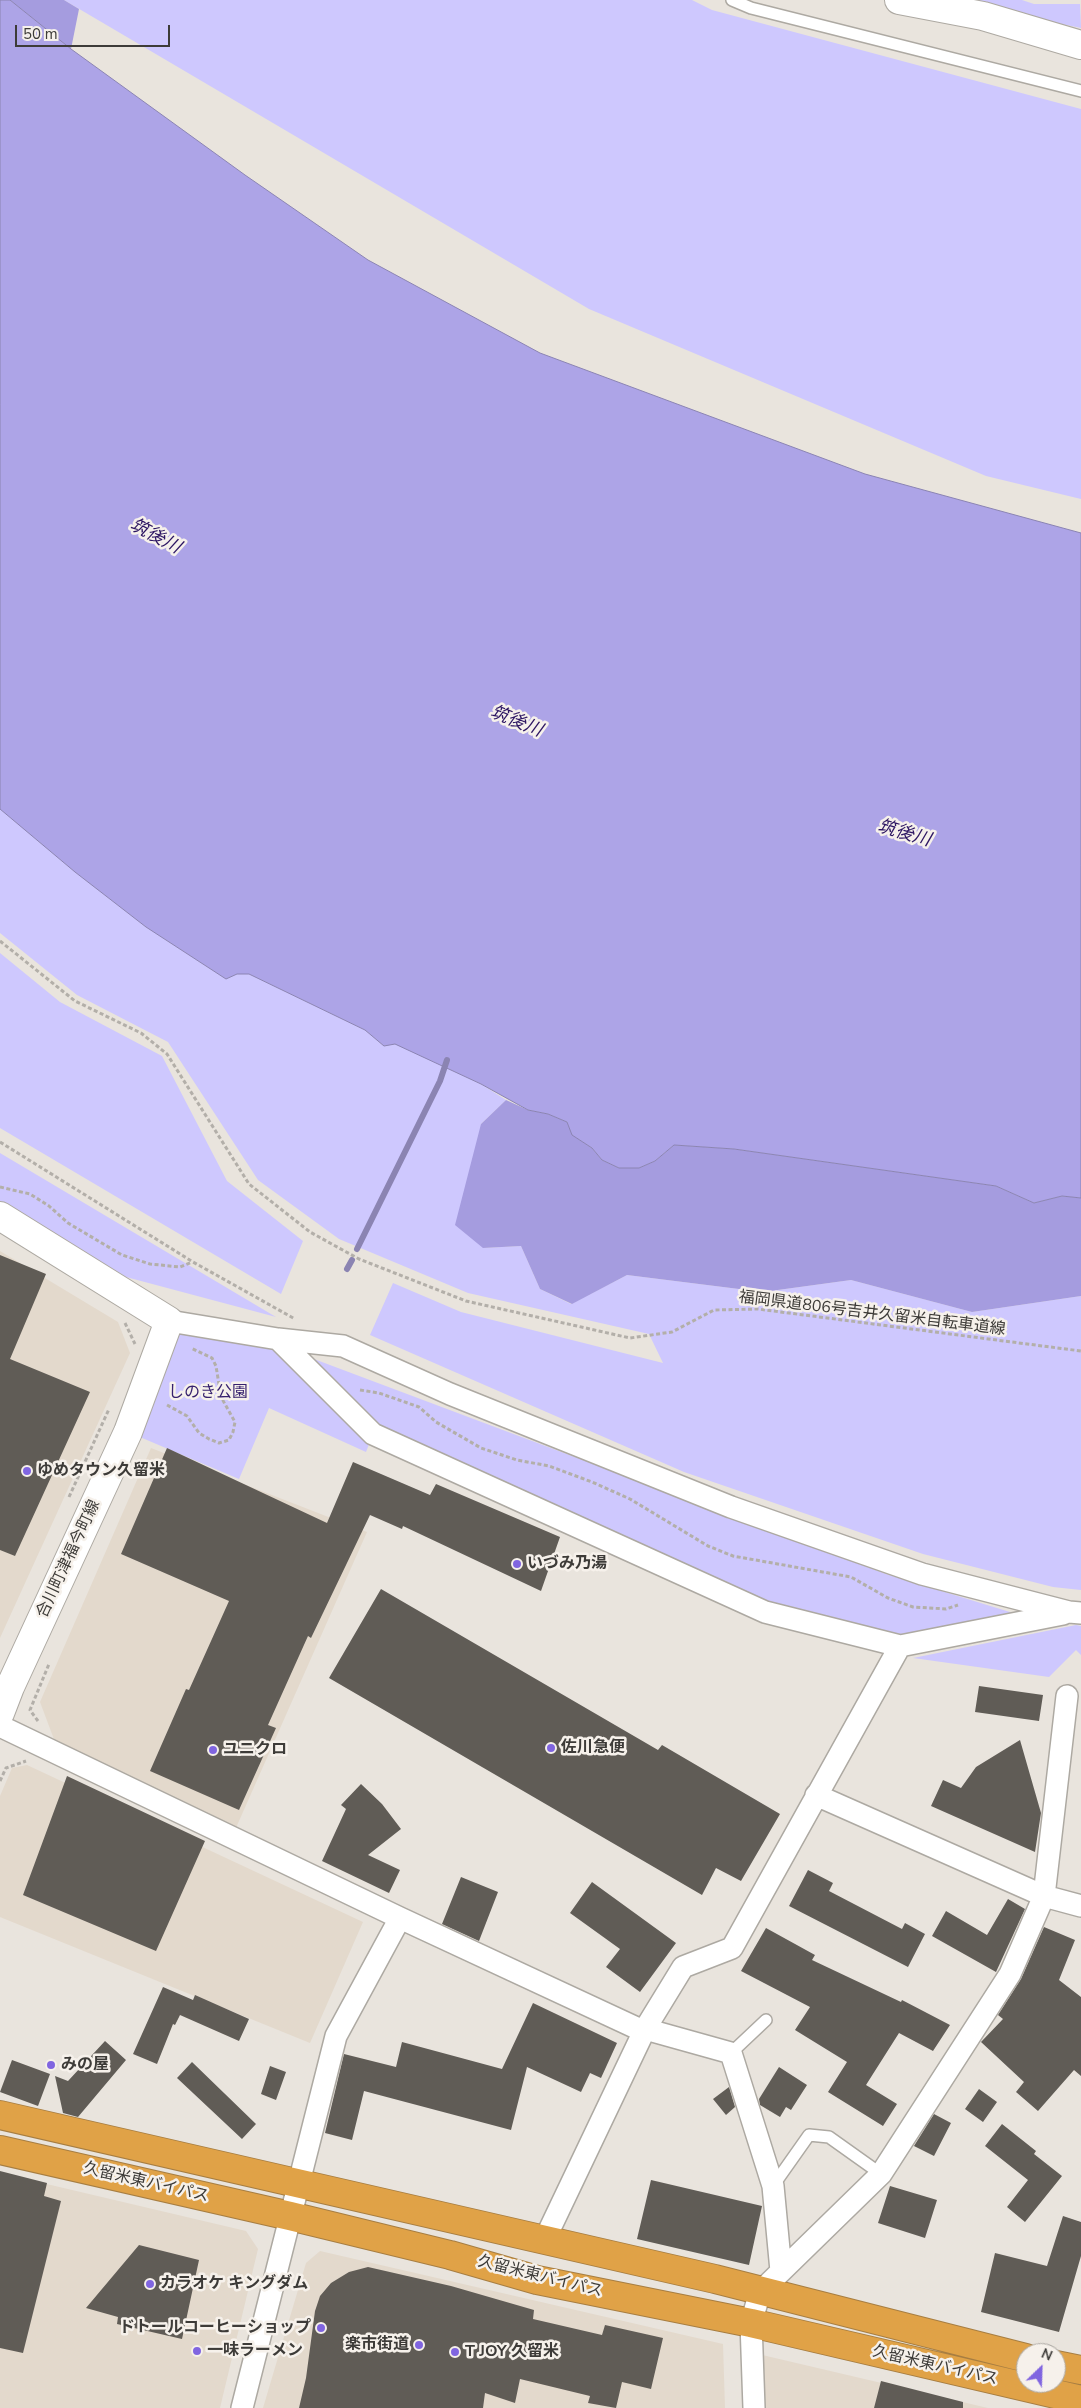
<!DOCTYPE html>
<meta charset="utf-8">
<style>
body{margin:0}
#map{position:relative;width:1081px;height:2408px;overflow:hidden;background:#e9e4dd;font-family:"Nunito Sans",sans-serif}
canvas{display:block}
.north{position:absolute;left:1016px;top:2343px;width:50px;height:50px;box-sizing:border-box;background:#f6f1eb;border:1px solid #aca8a3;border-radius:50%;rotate:24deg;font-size:14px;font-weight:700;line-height:20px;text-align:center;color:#3d3b38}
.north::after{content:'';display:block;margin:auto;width:18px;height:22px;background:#8065e0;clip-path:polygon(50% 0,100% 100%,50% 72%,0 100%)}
.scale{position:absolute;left:15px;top:25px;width:155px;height:22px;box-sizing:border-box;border:2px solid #3d3b38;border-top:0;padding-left:6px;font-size:15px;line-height:18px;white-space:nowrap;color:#3d3b38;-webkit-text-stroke:4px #f6f1eb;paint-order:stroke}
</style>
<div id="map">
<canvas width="1081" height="2408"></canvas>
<div class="north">N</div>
<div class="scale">50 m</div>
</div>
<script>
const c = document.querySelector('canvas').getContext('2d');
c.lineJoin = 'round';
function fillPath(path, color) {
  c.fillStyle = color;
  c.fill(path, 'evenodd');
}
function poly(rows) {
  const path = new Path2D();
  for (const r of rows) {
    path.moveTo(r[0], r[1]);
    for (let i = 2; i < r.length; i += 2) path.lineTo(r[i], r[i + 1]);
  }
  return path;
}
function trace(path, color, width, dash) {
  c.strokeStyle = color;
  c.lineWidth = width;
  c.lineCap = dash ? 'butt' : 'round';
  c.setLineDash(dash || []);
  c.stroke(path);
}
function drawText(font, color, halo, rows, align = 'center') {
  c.font = font + ' "Nunito Sans","Noto Sans JP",sans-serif';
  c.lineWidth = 5;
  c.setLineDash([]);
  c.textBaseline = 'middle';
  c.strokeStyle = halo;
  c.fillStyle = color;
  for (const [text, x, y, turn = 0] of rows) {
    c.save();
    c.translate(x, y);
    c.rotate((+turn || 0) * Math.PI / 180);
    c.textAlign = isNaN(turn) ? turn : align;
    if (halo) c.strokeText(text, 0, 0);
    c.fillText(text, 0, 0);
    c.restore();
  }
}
const built = poly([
 [0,1251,118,1322,130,1353,0,1638],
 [151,1448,367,1532,235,1830,55,1742,40,1702],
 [27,1765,363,1922,310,2043,0,1917,0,1796,12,1768],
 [0,2173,246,2231,258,2249,220,2408,0,2408],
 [320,2251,723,2344,725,2408,263,2408,306,2263],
 [758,2354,988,2408,760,2408]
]);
const green = poly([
 [64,0,692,0,712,10,1081,109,1081,499,986,476,589,309],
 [947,0,1022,0,1034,4,1080,4,1081,28],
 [0,809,75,872,146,927,226,979,237,974,249,974,365,1030,384,1046,395,1043,481,1084,506,1100,481,1124,483,1248,521,1246,540,1289,571,1304,627,1275,763,1292,851,1280,972,1312,1081,1296,1081,1590,1053,1587,923,1554,684,1472,370,1335,393,1283,461,1312,663,1363,649,1334,468,1293,339,1239,258,1180,168,1042,77,995,0,933],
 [0,953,60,1002,162,1056,227,1181,303,1241,281,1294,0,1128],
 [0,1153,276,1317,126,1277,0,1201],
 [169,1321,278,1339,373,1434,366,1452,269,1408,239,1479,128,1432],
 [298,1353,886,1574,1023,1616,901,1634,775,1610,374,1425],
 [1076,1625,1081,1626,1081,1655,1076,1650,1049,1677,913,1658]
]);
const forest = poly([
 [10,0,64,0,79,9,71,49],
 [506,1100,528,1110,548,1114,567,1122,573,1135,592,1148,602,1160,619,1168,639,1168,655,1161,674,1145,734,1149,996,1186,1034,1203,1062,1196,1081,1198,1081,1296,972,1312,851,1280,763,1292,627,1275,572,1304,540,1289,521,1246,483,1248,455,1225,481,1124]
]);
const water = poly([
 [0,0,10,0,71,49,245,175,368,260,540,353,865,474,1081,533,1081,1198,1062,1196,1034,1203,996,1186,734,1149,674,1145,655,1161,639,1168,619,1168,602,1160,592,1148,572,1135,567,1122,548,1114,528,1110,481,1084,395,1044,384,1046,365,1030,249,974,237,974,226,979,146,927,75,872,0,809,0,0]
]);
const stream = poly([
 [357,1249,440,1081,447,1060],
 [347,1269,352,1260]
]);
const building = poly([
 [0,1255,46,1274,10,1359,90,1392,15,1556,0,1550],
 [167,1448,327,1523,353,1462,430,1495,436,1484,560,1537,541,1591,403,1526,402,1529,370,1515,311,1638,308,1636,268,1725,276,1728,239,1810,150,1771,186,1689,189,1690,229,1601,121,1554],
 [381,1589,658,1750,662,1745,780,1814,741,1881,716,1868,702,1895,329,1678],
 [979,1686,1043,1695,1039,1721,975,1712],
 [1020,1740,1041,1813,1035,1852,931,1806,943,1780,961,1788,976,1767],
 [67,1776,205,1841,156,1951,23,1895],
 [361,1784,382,1804,401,1829,368,1855,400,1870,389,1893,322,1861,346,1809,341,1805],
 [808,1870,833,1883,829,1891,902,1929,905,1923,925,1934,908,1967,789,1906],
 [461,1877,498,1892,479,1941,442,1924],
 [592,1882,676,1943,640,1992,606,1967,620,1949,570,1913],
 [1008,1899,1025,1909,996,1972,932,1936,946,1911,987,1935],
 [1044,1927,1075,1940,1059,1980,1081,1997,1081,2076,1074,2070,1038,2111,1016,2092,1024,2082,981,2042,1003,2019,998,2015,1021,1979],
 [766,1928,815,1955,812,1960,901,2002,902,2000,950,2025,933,2051,899,2033,866,2085,897,2104,883,2126,828,2092,847,2062,795,2030,810,2007,741,1971],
 [163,1987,193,2000,195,1995,249,2019,239,2041,180,2015,175,2025,173,2024,157,2064,133,2054],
 [533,2003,617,2043,601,2078,590,2073,581,2092,527,2067,511,2130,364,2091,352,2140,325,2133,344,2054,396,2067,402,2042,502,2069],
 [105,2041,126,2060,78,2117,63,2113,55,2076,68,2081],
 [12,2060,50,2074,38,2106,0,2092],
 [192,2062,256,2124,242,2139,177,2078],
 [270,2066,286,2072,276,2100,261,2094],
 [779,2067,807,2085,791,2110,786,2107,780,2117,760,2105,759,2099],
 [729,2087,735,2107,726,2115,713,2099],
 [979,2089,997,2102,983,2122,965,2109],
 [934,2114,951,2123,934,2156,914,2146],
 [1002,2124,1036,2151,1034,2154,1062,2176,1025,2222,1007,2207,1028,2180,985,2146],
 [0,2171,47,2183,44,2196,61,2201,23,2353,0,2348],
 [651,2180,762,2206,749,2265,637,2239],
 [890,2186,937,2200,925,2238,878,2223],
 [1063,2216,1081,2222,1081,2256,1059,2332,981,2312,995,2253,1047,2266],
 [139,2245,199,2260,182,2339,117,2324,118,2317,86,2308],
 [368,2267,451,2286,534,2310,533,2319,602,2335,605,2325,663,2338,651,2389,622,2382,616,2408,588,2403,590,2396,520,2379,515,2403,485,2393,483,2408,299,2408,306,2378,315,2311,320,2296,331,2283,349,2272],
 [881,2381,963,2402,963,2408,874,2408]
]);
const path = poly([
 [0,941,75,1001,141,1033,167,1054,249,1184,310,1232,359,1259,466,1301,630,1338,672,1332,714,1310,758,1309,1081,1351],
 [0,1142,193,1262,295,1319],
 [0,1187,30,1194,49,1206,68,1223,122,1255,150,1264,180,1267,192,1262],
 [125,1323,135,1344],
 [360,1390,379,1393,419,1407,436,1422,481,1448,517,1460,549,1466,592,1482,630,1499,708,1546,733,1556,851,1577,888,1598,913,1607,946,1609,958,1605],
 [167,1405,187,1416,199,1433,209,1439,219,1443,229,1440,233,1432,235,1422,221,1397,216,1366,212,1358,191,1348],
 [69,1497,109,1409],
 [38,1721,30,1710,49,1664],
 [0,1781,6,1768,26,1761]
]);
const lane = poly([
 [732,0,751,8,1081,91],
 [731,2053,766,2020],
 [773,2186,809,2135,829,2137,881,2174]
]);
const street = poly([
 [169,1321,278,1339,343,1346,450,1394,731,1507,922,1574,1069,1612,1081,1613],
 [278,1339,373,1434,765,1612,900,1646,1063,1614],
 [0,1726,400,1918,643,2031],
 [816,1795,1044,1896,1081,1906],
 [645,2029,731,2053,773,2186,781,2271],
 [544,2241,645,2029,683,1967,732,1948,900,1646],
 [242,2408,336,2036,400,1918],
 [754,2408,751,2323,760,2292,881,2174,1010,1974,1044,1896,1067,1696]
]);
const secondary = poly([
 [899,0,983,16,1081,45],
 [0,1216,169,1321,128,1432,10,1687,0,1713]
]);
const highway = poly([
 [0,2115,715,2279,1026,2358],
 [0,2150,290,2216,450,2255,537,2280,751,2323,1081,2400],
 [1056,2365,1081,2370]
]);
const markers = [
 [27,1471,5,"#8065e0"],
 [517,1564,5,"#8065e0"],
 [551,1748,5,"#8065e0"],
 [213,1750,5,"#8065e0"],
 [51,2065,5,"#8065e0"],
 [150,2284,5,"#8065e0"],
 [321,2328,5,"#8065e0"],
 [419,2345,5,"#8065e0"],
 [197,2351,5,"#8065e0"],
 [455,2352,5,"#8065e0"]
];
const streetNames = [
 ["福岡県道806号吉井久留米自転車道線",872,1314,7],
 ["合川町津福今町線",69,1559,-65],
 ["久留米東バイパス",146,2183,13],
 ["久留米東バイパス",540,2277,14],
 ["久留米東バイパス",935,2366,13]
];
const parkNames = [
 ["しのき公園",208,1393]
];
const poiNames = [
 ["ゆめタウン久留米",37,1471],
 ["いづみ乃湯",527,1564],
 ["佐川急便",561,1748],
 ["ユニクロ",223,1750],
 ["みの屋",61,2065],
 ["カラオケ キングダム",160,2284],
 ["ドトールコーヒーショップ",311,2328,"right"],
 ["楽市街道",409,2345,"right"],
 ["一味ラーメン",207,2351],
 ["T JOY 久留米",465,2352]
];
const waterNames = [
 ["筑後川",155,537,28],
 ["筑後川",516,722,22],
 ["筑後川",904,834,16]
];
fillPath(built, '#e3d9cc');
fillPath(green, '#cec8fe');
fillPath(forest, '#a59cdf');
fillPath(water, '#ada4e7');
trace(water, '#8b84b2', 1);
trace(stream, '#8b84b2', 6);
fillPath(building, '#605c56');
trace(lane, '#ada9a2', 14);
trace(street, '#ada9a2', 24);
trace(secondary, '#ada9a2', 30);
trace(highway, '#a77e42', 30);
trace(path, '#b3afa9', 3, [4, 2.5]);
trace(lane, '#fff', 11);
trace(street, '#fff', 21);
trace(secondary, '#fff', 28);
trace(highway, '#e0a247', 28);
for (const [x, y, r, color] of markers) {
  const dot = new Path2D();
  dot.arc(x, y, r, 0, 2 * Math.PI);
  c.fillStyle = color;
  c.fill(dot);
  trace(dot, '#f6f1eb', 2);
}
drawText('16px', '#3d3b38', '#f6f1eb', streetNames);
drawText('16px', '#36216e', '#f6f1eb', parkNames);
drawText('bold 16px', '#3d3b38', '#f6f1eb', poiNames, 'left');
drawText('italic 18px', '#2c1562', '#f6f1eb', waterNames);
</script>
